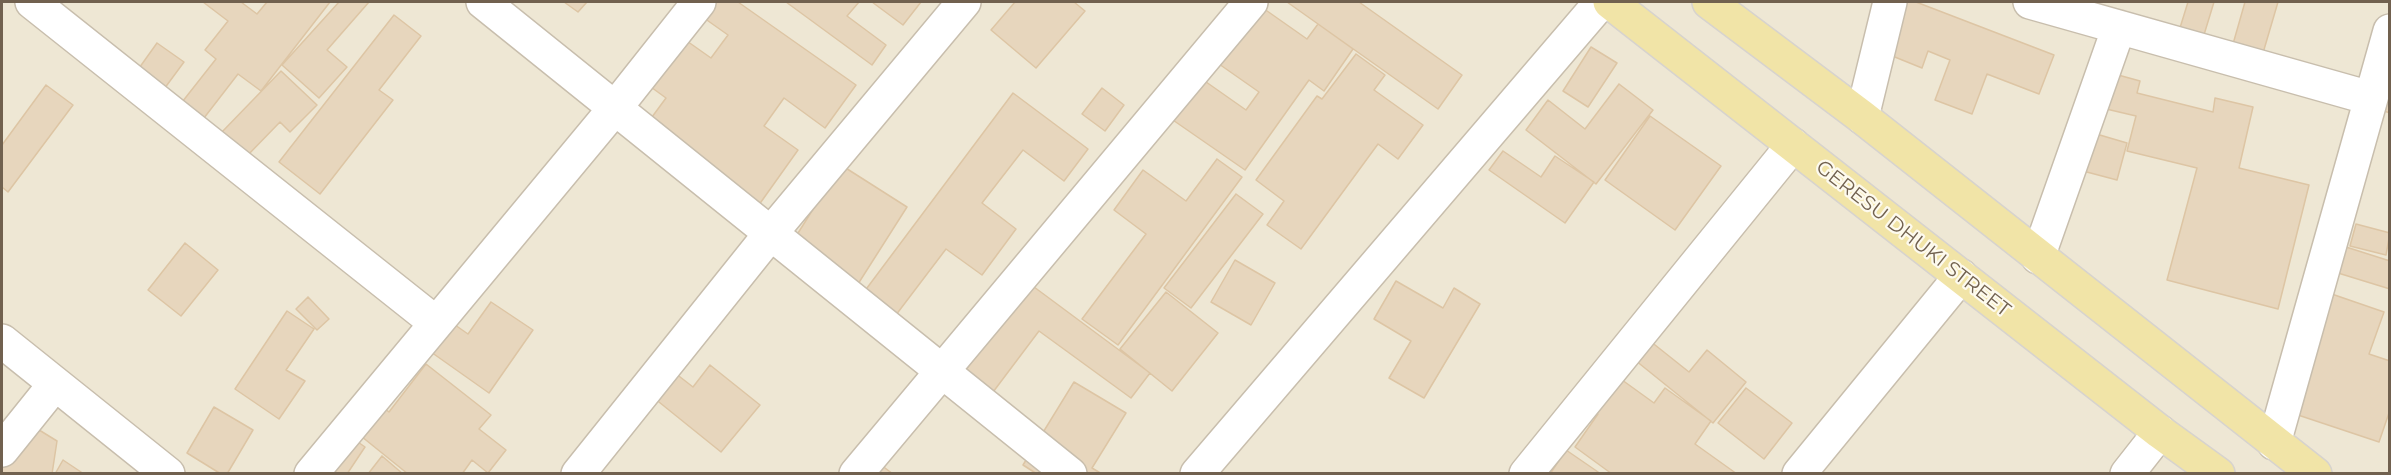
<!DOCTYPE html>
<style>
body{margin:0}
#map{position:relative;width:2391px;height:475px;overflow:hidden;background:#faf6e8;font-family:Montserrat,sans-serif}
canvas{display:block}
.frame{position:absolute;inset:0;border:3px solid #71614f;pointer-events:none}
</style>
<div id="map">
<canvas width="2391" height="475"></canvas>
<div class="frame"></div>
</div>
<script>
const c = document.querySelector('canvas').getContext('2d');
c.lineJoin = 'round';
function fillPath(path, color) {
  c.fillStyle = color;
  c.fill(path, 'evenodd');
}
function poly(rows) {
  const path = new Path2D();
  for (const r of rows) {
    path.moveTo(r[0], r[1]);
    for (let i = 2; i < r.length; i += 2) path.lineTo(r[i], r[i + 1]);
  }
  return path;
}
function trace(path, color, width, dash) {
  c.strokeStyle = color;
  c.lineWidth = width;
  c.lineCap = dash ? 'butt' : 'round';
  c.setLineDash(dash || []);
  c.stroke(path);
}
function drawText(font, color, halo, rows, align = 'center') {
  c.font = font + ' Montserrat,sans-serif';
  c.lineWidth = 4.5;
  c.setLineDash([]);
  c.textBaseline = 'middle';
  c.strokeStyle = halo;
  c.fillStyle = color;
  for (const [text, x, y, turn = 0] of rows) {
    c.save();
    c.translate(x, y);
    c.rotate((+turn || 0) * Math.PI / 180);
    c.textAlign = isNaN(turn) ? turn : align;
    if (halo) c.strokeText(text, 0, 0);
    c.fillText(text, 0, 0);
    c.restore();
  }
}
const residential = poly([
 [2,2,2389,2,2389,473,2,473]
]);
const building = poly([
 [203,2,241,2,257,14,267,2,330,2,261,91,238,74,197,127,175,111,216,59,205,50,228,21,203,2],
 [339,2,369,2,327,50,347,67,319,98,282,65,339,2],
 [564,2,587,2,578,12,564,2],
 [716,2,738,2,856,85,825,128,784,98,764,126,798,150,751,216,638,136,666,98,633,74,667,27,711,58,728,35,704,18,716,2],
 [786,2,859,2,847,16,886,45,872,65,786,2],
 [872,2,921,2,903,25,872,2],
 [1015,2,1074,2,1085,11,1036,68,991,30,1015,2],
 [1287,2,1359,2,1462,75,1438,109,1287,2],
 [1894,2,1916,2,2054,55,2039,94,1987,74,1972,114,1935,100,1950,60,1928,51,1922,68,1875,49,1894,2],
 [2188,2,2214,2,2203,38,2179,31,2188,2],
 [2245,2,2278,2,2263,53,2233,44,2245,2],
 [1260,6,1307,39,1318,24,1353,49,1324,91,1309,80,1245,170,1170,118,1199,77,1246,110,1259,92,1219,64,1260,6],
 [394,15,421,36,379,90,393,100,320,194,279,162,394,15],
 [157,43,184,62,153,104,127,85,157,43],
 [1591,47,1617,63,1588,107,1563,91,1591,47],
 [1356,54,1385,75,1374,90,1423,125,1398,159,1378,144,1301,249,1267,225,1284,201,1256,180,1317,96,1322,99,1356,54],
 [281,71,317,105,290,132,280,122,245,158,220,134,281,71],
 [2111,73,2140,81,2137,93,2213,112,2215,98,2253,107,2239,168,2309,185,2278,309,2167,280,2197,168,2127,151,2136,116,2102,108,2111,73],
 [1619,84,1653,110,1596,184,1526,130,1548,100,1585,129,1619,84],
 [46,85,73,105,8,192,2,187,2,145,46,85],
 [1102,88,1124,105,1105,131,1082,114,1102,88],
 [1013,93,1088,149,1064,181,1023,150,982,203,1016,229,982,275,946,249,883,332,852,308,1013,93],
 [2390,95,2390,113,2384,111,2390,95],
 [1650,116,1721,166,1675,230,1605,180,1650,116],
 [2093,133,2127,143,2117,180,2083,171,2093,133],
 [1503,151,1541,177,1555,156,1594,182,1565,223,1489,170,1503,151],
 [1217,159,1242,177,1118,345,1082,319,1146,234,1114,210,1143,170,1186,201,1217,159],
 [841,165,907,207,858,284,793,241,841,165],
 [1236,194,1263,214,1191,308,1164,288,1236,194],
 [2356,224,2390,233,2386,255,2350,246,2356,224],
 [185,243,218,270,181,316,148,290,185,243],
 [2346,247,2390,261,2390,289,2338,273,2346,247],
 [1235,260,1275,283,1251,325,1211,302,1235,260],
 [1396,281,1443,308,1454,288,1480,304,1424,398,1389,378,1411,341,1374,319,1396,281],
 [1030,284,1150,373,1131,398,1039,331,978,412,950,391,1030,284],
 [2323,291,2384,312,2369,354,2390,361,2390,410,2379,442,2283,410,2323,291],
 [1166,292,1218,333,1172,391,1120,349,1166,292],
 [308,297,329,319,317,330,296,309,308,297],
 [491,302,533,330,489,393,414,340,435,311,468,334,491,302],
 [287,311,314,329,286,370,305,381,279,419,235,389,287,311],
 [1640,333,1689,372,1707,350,1746,382,1713,423,1625,352,1640,333],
 [426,364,491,415,479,429,506,450,488,473,472,460,462,474,408,474,346,424,368,396,389,412,426,364],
 [710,365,760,405,721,452,654,398,675,373,693,387,710,365],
 [1611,372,1654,403,1665,388,1711,421,1695,444,1737,474,1612,474,1575,447,1598,414,1586,406,1611,372],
 [1074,382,1126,413,1092,468,1102,474,1037,474,1023,465,1074,382],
 [1746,388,1792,423,1764,459,1718,423,1746,388],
 [214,407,253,430,227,474,221,474,187,453,214,407],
 [18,417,57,441,52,474,2,474,2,443,18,417],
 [341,430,365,447,347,474,324,474,341,430],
 [1566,450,1601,474,1550,474,1566,450],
 [382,456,403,474,368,474,382,456],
 [63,460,84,474,55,474,63,460],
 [881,465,893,474,875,474,881,465]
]);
const minor = poly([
 [32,2,436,323],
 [483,2,1070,474],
 [2030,2,2370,98],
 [1862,117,1890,2],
 [2038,257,2119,27],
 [2,341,168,474],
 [2274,443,2390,31],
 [2,450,55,384],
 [311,474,615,108,699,2],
 [578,474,771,233,964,2],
 [856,474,1251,2],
 [1197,474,1601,2],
 [1526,474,1793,145],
 [1799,474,1961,276],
 [2127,474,2160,432]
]);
const major = poly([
 [1610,2,2160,432,2218,474],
 [1709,2,1862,117,2315,474]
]);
const streetNames = [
 ["GERESU DHUKI STREET",1913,239,38]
];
fillPath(residential, '#eee7d4');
fillPath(building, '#e7d6bd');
trace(building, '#ddc5a4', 1.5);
trace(minor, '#c8bead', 36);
trace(major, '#d7d3ce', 36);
trace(minor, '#fff', 33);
trace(major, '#f1e4a7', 33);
drawText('20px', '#71614f', '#fdfaee', streetNames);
</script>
